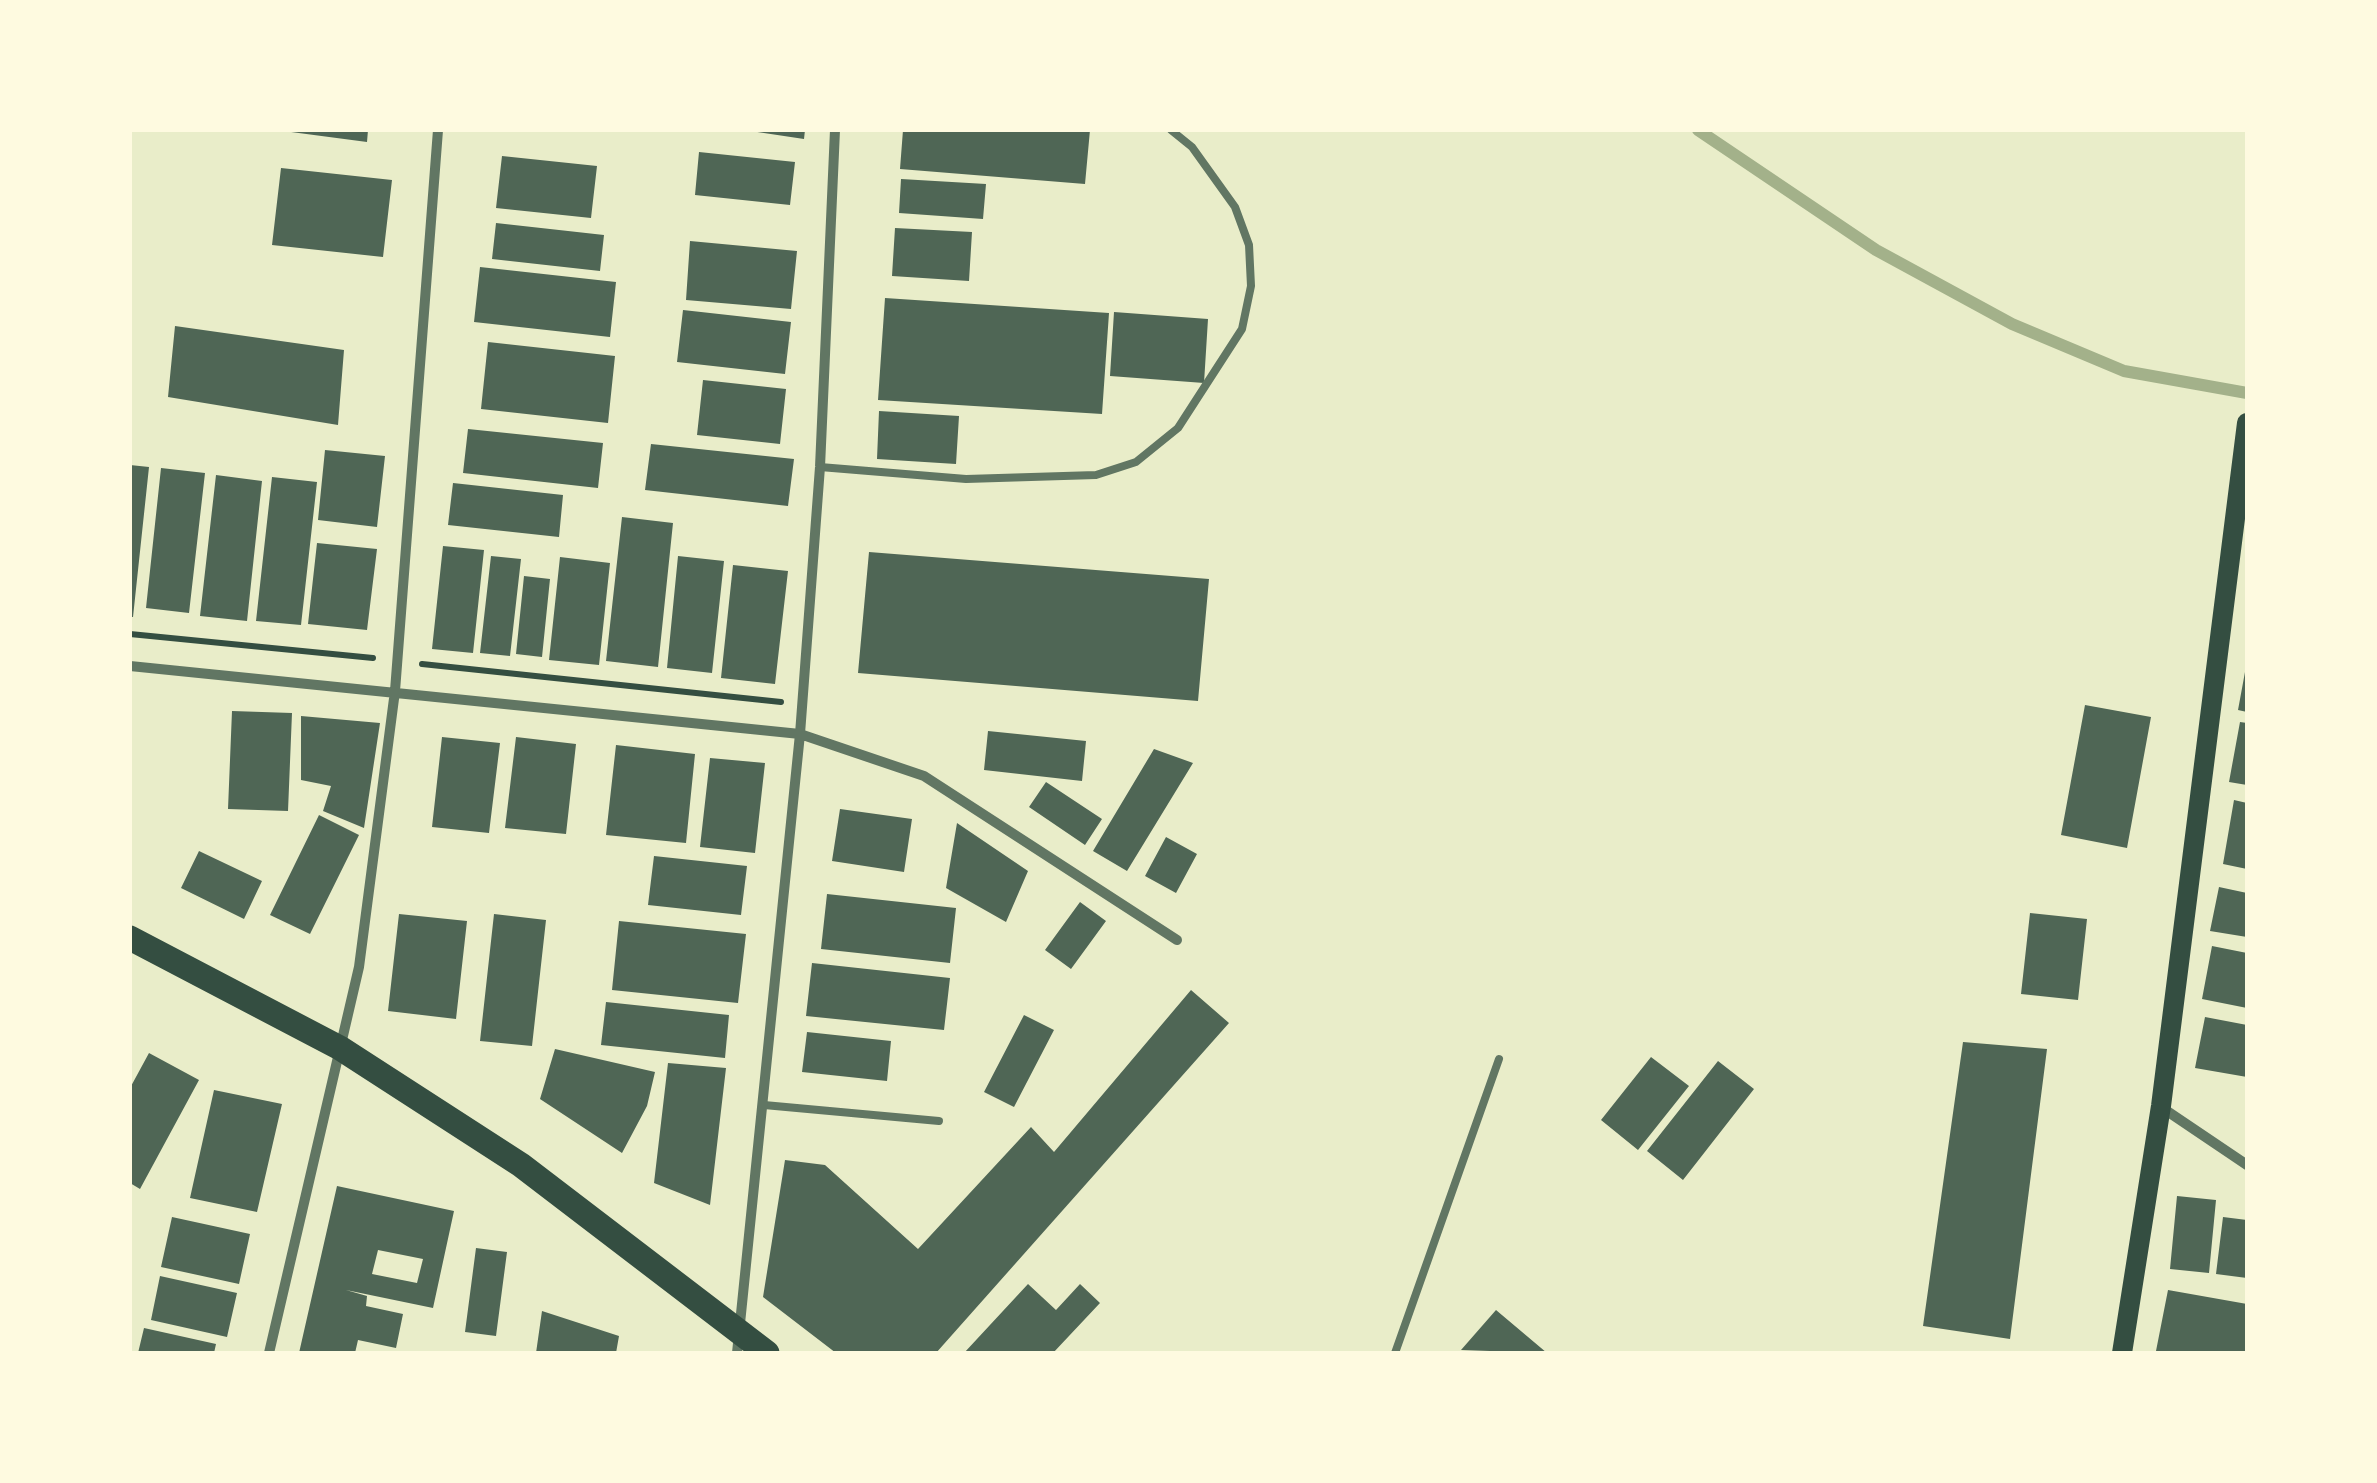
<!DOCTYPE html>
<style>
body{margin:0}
#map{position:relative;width:2377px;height:1483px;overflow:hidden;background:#e9edc9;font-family:"Work Sans",sans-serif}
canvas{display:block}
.frame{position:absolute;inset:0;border:132px solid #fefae0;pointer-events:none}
</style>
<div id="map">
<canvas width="2377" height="1483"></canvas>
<div class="frame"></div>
</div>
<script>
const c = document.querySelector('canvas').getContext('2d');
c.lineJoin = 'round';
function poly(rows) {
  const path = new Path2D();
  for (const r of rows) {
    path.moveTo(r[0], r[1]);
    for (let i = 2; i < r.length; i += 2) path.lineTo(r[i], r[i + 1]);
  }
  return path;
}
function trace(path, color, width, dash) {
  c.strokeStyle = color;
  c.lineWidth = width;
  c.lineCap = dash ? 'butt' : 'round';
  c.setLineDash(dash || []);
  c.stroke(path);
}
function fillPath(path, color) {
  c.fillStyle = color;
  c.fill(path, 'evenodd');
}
const stream = poly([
 [1698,130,1876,250,2012,324,2124,371,2247,393]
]);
const building = poly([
 [276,130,368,130,367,142],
 [744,130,805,130,804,139],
 [903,130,1090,130,1085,184,900,169],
 [699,152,795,162,790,205,695,195],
 [502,156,597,166,591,218,496,208],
 [281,168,392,180,383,257,272,245],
 [901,179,986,184,983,219,899,213],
 [496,223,604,235,600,271,492,259],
 [895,228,972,232,969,281,892,276],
 [690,241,797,251,791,309,686,300],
 [480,267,616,282,610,337,474,322],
 [885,298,1109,313,1102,414,878,400],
 [683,310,791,322,785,374,677,362],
 [1114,312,1208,319,1204,383,1110,376],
 [175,326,344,350,338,425,168,397],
 [488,342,615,356,608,423,481,409],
 [703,380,786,389,780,444,697,435],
 [879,411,959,416,956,464,877,459],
 [468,429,603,443,598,488,463,473],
 [651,444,794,459,788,506,645,490],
 [325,450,385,456,377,527,318,520],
 [130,465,149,467,133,617,130,617],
 [161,468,205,473,189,613,146,608],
 [216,475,262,481,247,621,200,616],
 [272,477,317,482,301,625,256,621],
 [453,483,563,495,559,537,448,525],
 [622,517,673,523,658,667,606,661],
 [317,543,377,549,367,630,308,624],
 [443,546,484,550,473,653,432,649],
 [869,552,1209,579,1198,701,858,673],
 [491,556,521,559,510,656,480,653],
 [678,556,724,561,712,673,667,668],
 [560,557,610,563,599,665,549,660],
 [733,565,788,571,775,684,721,678],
 [524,576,550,579,542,657,516,654],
 [2245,672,2247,672,2247,712,2238,710],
 [2085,705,2151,717,2127,848,2061,835],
 [232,711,292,713,288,811,228,809],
 [301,716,380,723,364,828,323,811,331,786,301,780],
 [2240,722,2247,723,2247,785,2229,782],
 [988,731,1086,741,1082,781,984,770],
 [442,737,500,743,489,833,432,827],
 [516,737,576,744,566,834,505,828],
 [616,745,695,754,686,843,606,835],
 [1154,749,1193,763,1127,871,1093,851],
 [710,758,765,763,755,853,700,847],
 [1046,782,1102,819,1085,845,1029,807],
 [2234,800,2247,803,2247,869,2223,864],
 [840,809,912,819,904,872,832,861],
 [319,815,359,835,310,934,270,915],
 [957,823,1028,871,1006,922,946,888],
 [1166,837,1197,854,1176,893,1145,876],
 [199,851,262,881,244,919,181,888],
 [654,856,747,866,741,915,648,905],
 [2219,887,2247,893,2247,937,2210,931],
 [827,894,956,908,950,963,821,949],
 [1080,902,1106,921,1071,969,1045,950],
 [2030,913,2087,919,2078,1000,2021,994],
 [399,914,467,921,456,1019,388,1011],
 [494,914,546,920,532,1046,480,1041],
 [619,921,746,934,738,1003,612,990],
 [2212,946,2247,953,2247,1008,2202,999],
 [812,963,950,978,944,1030,806,1016],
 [1191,990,1229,1023,936,1353,836,1353,763,1297,785,1160,825,1165,918,1249,1031,1127,1054,1152],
 [606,1002,729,1015,725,1058,601,1045],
 [1024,1015,1054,1030,1014,1107,984,1092],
 [2205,1017,2247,1025,2247,1077,2195,1068],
 [807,1032,891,1041,887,1081,802,1072],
 [1963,1042,2047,1049,2010,1339,1923,1326],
 [555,1049,655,1072,647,1106,622,1153,540,1099],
 [149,1053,199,1080,140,1189,130,1183,130,1088],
 [1651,1057,1689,1086,1638,1150,1601,1120],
 [1718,1061,1754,1089,1683,1180,1647,1151],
 [668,1063,726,1068,710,1205,654,1183],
 [214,1090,282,1104,257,1212,190,1198],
 [337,1186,454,1211,433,1308,346,1290,367,1296,366,1306,403,1314,396,1348,358,1340,355,1353,299,1353],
 [378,1250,423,1259,417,1283,372,1274],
 [2177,1196,2216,1200,2209,1273,2170,1269],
 [172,1217,250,1234,239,1284,161,1267],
 [2223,1217,2247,1220,2247,1278,2216,1274],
 [476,1248,507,1252,496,1336,465,1332],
 [160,1276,237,1293,227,1337,151,1320],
 [1028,1284,1056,1310,1080,1284,1100,1303,1053,1353,964,1353],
 [2168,1290,2247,1304,2247,1353,2156,1351],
 [1496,1310,1547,1353,1461,1350],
 [542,1311,619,1336,616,1353,536,1353],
 [144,1328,216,1344,214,1353,138,1353]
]);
const path = poly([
 [130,634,373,658],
 [422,664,781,702]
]);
const service = poly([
 [820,467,966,479,1096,475,1136,462,1178,428,1242,329,1251,286,1249,245,1235,207,1192,147,1171,130],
 [764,1105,939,1121],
 [1395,1353,1499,1059]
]);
const minor = poly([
 [130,666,800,734,924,776,1177,940],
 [2161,1107,2247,1165],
 [269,1353,359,967,395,691,438,130],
 [737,1353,800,734,820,467,835,130]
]);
const secondary = poly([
 [2122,1353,2161,1106,2247,423]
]);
const primary = poly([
 [130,938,340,1048,521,1165,767,1353]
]);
trace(stream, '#a3b18a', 12);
fillPath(building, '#4f6655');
trace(path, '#344e41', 6);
trace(service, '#617663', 8);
trace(minor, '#617663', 10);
trace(secondary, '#344e41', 20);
trace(primary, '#344e41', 25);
</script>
